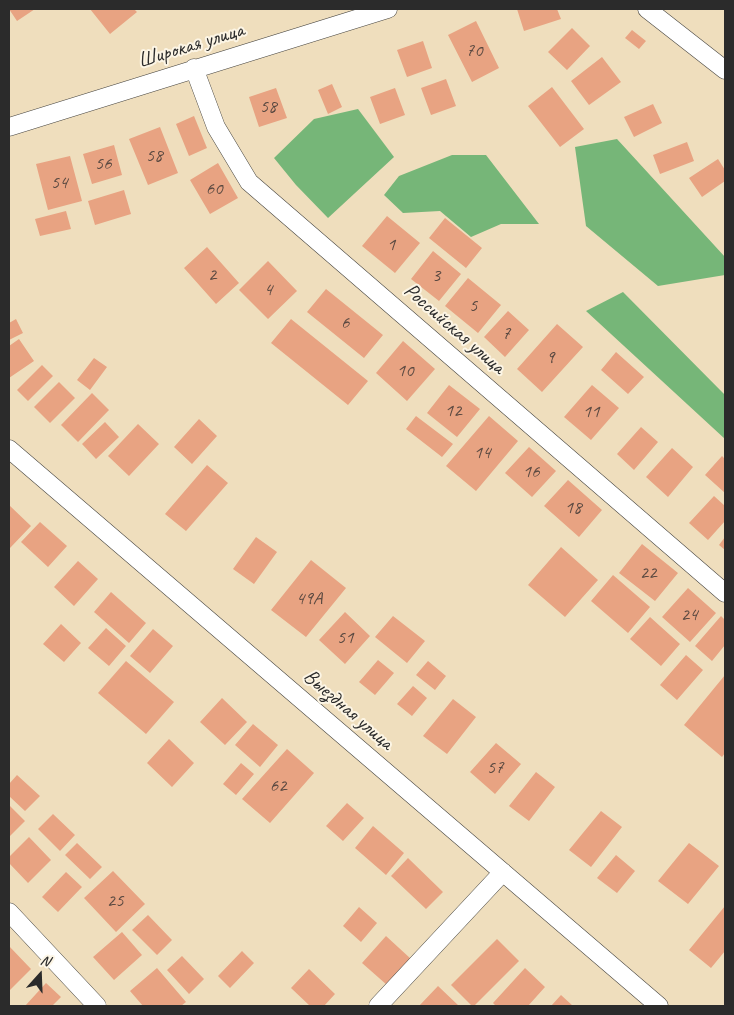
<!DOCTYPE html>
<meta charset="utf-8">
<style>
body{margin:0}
#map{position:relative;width:734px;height:1015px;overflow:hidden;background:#efdebd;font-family:Caveat,sans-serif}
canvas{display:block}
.frame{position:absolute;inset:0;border:10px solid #2b2b2b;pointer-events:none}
.north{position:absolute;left:15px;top:950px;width:50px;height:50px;-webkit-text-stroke:4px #fcf5e5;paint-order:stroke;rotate:20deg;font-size:14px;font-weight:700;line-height:20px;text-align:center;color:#2b2b2b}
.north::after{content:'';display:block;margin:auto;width:18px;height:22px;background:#2b2b2b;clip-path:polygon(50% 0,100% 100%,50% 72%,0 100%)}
</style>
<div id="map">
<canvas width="734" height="1015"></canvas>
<div class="frame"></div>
<div class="north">N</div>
</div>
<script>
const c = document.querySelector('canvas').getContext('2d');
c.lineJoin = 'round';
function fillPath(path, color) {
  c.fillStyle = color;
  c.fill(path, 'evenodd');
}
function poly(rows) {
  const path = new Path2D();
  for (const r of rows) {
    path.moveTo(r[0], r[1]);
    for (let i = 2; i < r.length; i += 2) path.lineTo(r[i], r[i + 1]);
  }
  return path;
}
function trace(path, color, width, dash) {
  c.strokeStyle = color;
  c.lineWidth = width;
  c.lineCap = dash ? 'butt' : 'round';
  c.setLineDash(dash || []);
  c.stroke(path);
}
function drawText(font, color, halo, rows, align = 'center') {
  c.font = font + ' Caveat,sans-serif';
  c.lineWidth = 4;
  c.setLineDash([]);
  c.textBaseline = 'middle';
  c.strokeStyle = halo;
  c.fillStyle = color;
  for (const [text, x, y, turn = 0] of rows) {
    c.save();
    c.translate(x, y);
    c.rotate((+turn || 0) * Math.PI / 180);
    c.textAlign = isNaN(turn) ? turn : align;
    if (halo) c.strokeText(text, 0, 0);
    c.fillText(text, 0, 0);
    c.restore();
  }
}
const forest = poly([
 [358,109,394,157,328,218,296,185,274,158,314,119],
 [617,139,725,257,725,275,658,286,586,226,575,147],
 [452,155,486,155,539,224,501,224,471,237,440,211,403,213,384,195,399,176],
 [623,292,725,395,725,439,586,311]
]);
const building = poly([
 [9,9,35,9,17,21],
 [90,9,134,9,137,12,110,34],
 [517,9,557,9,561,19,524,31],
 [476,21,499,68,472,82,448,35],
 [572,28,590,46,567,70,548,52],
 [632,30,646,41,639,49,625,38],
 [423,41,432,68,407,77,397,50],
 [602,57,621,82,589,105,571,81],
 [446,79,456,106,431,115,421,88],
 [332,84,342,107,328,114,318,90],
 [552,87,584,129,560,147,528,106],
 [276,88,287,118,259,127,249,97],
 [395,88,405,115,380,124,370,97],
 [653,104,662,123,634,137,624,117],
 [194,116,207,148,189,156,176,124],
 [160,127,178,173,148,185,129,139],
 [687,142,694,161,660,174,653,155],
 [114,145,122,175,92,184,83,154],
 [70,156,82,201,48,210,36,164],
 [718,159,725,170,725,181,702,197,689,178],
 [218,163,238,198,210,214,190,180],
 [124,190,131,214,95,225,88,201],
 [66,211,71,229,40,236,35,219],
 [387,216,420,243,395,273,362,246],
 [445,218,482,248,466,268,429,238],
 [207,247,239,283,216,304,184,268],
 [433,251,461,274,439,301,411,279],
 [268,261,297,291,268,319,239,290],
 [468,278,501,305,478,333,445,306],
 [326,289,383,335,364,358,307,312],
 [508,311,529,330,505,357,484,337],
 [16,319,23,333,9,340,9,323],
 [291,319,368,381,348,405,271,343],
 [557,324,583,347,542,392,517,369],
 [19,339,34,361,9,378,9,346],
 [403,341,435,369,407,401,376,373],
 [616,352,644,377,628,394,601,370],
 [94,358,107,367,90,390,77,380],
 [42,365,53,376,28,401,17,390],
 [59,382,75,398,50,423,34,407],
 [449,385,480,409,457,437,427,413],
 [592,385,619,408,591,440,564,417],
 [92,393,109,410,78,442,61,425],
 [416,416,453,444,442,457,406,429],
 [489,416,518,441,476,491,446,466],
 [199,419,217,436,192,464,174,447],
 [105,422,119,437,96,459,82,444],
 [138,424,159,444,129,476,108,456],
 [641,427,658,442,634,470,617,454],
 [529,447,556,471,532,497,505,473],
 [672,448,693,467,668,497,646,477],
 [722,456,725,459,725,493,705,475],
 [207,465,228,483,186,531,165,514],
 [568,480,602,510,579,537,544,506],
 [714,496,725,506,725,521,708,540,689,523],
 [9,505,31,526,10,548,9,546],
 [40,522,67,546,48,567,21,542],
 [256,537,277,552,254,584,233,569],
 [725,537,725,550,719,545],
 [642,544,678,573,655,601,619,573],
 [561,547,598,580,565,617,528,585],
 [311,560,346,588,306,637,271,610],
 [78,561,98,579,74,606,54,587],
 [613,575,650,607,628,633,591,601],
 [688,588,716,613,690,642,662,617],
 [111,592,146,623,129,643,94,612],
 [345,612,370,636,345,664,319,640],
 [393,616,425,641,407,663,375,637],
 [721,616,725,620,725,645,712,661,695,646],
 [650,617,680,644,661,666,630,639],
 [61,624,81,643,64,662,43,644],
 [106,628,126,646,109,666,88,648],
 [153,629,173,646,150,673,130,656],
 [686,655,703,670,677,700,660,685],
 [378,660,394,673,375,695,359,682],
 [126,661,174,702,146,734,98,693],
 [428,661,446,676,435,690,416,675],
 [725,675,725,753,722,757,684,725],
 [413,686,427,698,412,716,397,704],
 [222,698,247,722,225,745,200,722],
 [453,699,476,717,447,754,423,736],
 [253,724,278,745,260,767,235,745],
 [169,739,194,763,172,787,147,763],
 [496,743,521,764,495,794,470,772],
 [287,749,314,773,270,823,242,799],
 [241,763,254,774,236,795,223,784],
 [536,772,555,787,529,821,509,806],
 [17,775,40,796,25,811,9,796,9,784],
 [347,803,364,818,343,841,326,826],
 [10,806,25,821,9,837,9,807],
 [601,811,622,827,591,867,569,850],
 [53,814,75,835,60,851,38,829],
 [373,826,404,853,386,875,355,848],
 [29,837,51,860,28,883,9,863,9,857],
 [77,843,102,867,90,879,65,855],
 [689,843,719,866,688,904,658,881],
 [616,855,635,871,617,893,597,878],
 [408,858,443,892,426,909,391,876],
 [113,871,145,904,116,932,84,898],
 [66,872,82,887,58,912,42,897],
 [725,906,725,951,711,968,689,950],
 [359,907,377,923,361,942,343,926],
 [148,915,172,940,157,955,132,930],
 [122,932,142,955,114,980,93,957],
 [386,936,411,959,387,985,362,963],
 [497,939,519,961,474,1006,472,1006,451,985],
 [9,946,31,969,9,991],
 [242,951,254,963,230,988,218,976],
 [182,956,204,979,189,994,167,970],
 [157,968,186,1002,181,1006,143,1006,130,991],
 [525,968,545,987,528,1006,496,1006,493,1003],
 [309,969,335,994,324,1006,310,1006,291,988],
 [46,983,61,997,52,1006,25,1006],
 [438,986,459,1006,419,1006],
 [561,995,573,1006,551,1006]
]);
const street = poly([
 [647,9,725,70],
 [194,68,216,127,249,182,725,593],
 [9,127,388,9],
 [9,449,659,1006],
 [9,912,97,1006],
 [378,1006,503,872]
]);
const numberNames = [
 ["70",474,51],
 ["58",268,107],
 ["58",154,156],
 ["56",103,164],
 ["54",59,183],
 ["60",214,189],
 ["1",391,245],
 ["2",212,275],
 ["3",436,276],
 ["4",268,290],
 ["5",473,306],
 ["6",345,323],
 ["7",506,334],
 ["9",550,358],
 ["10",405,371],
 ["12",453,411],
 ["11",591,412],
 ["14",482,453],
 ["16",531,472],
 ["18",573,508],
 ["22",648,573],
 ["49А",309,599],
 ["24",689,615],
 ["51",345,638],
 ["57",495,768],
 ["62",278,786],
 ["25",115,901]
];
const streetNames = [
 ["Широкая улица",191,46,-17],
 ["Российская улица",454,329,41],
 ["Выездная улица",348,710,41]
];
fillPath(forest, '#76b678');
fillPath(building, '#e8a382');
trace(street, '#484641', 19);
trace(street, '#fff', 18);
drawText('19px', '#5a4941', null, numberNames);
drawText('21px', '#2b2b2b', '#fcf5e5', streetNames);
</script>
